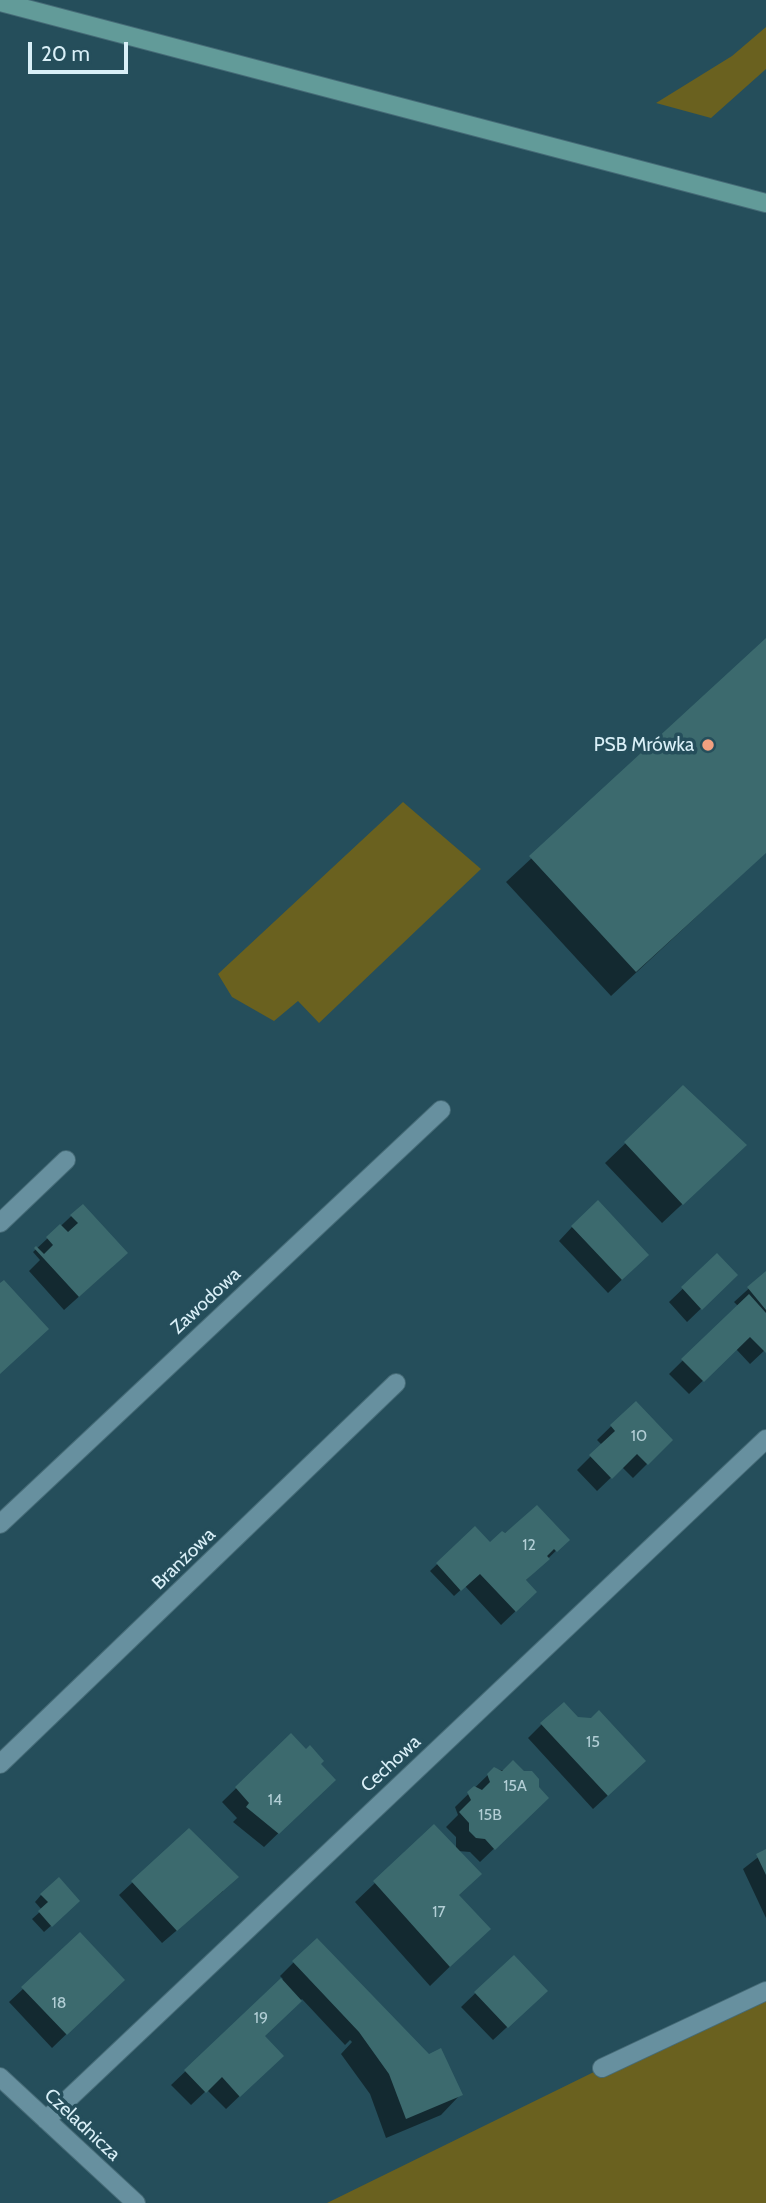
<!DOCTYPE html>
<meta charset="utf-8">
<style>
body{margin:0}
#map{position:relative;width:766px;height:2203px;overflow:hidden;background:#254e5b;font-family:Cabin,sans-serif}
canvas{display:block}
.scale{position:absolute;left:28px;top:42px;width:100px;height:32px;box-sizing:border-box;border:4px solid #d9eff7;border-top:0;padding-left:9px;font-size:21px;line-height:24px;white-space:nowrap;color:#d9eff7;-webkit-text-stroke:5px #254e5b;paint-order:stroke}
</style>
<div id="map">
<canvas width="766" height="2203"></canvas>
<div class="scale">20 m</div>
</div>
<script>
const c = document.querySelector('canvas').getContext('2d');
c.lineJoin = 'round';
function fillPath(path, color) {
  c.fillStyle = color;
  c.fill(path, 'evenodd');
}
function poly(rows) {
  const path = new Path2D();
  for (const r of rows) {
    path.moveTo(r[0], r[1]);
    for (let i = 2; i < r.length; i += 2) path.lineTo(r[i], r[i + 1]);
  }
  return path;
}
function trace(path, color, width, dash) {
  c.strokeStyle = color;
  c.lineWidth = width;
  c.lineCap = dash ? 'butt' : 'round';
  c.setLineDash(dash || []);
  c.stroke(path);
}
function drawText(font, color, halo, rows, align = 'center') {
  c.font = font + ' Cabin,sans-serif';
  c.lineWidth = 7;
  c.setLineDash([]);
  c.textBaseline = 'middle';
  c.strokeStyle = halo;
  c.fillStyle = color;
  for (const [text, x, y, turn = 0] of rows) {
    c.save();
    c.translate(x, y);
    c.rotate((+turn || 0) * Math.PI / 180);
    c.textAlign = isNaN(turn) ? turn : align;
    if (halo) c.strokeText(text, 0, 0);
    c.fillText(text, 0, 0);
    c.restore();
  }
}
const green = poly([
 [766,27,766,69,711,118,656,103,732,56],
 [403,802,481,869,319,1023,298,1001,274,1021,232,997,218,974],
 [766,1991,766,2203,327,2203,602,2068]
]);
const shadow = poly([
 [766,640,766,852,611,996,506,882],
 [683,1088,724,1165,662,1223,605,1163],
 [82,1206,112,1267,64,1310,29,1271,40,1260,33,1252],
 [572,1227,633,1269,608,1293,559,1241],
 [717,1256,736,1275,687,1322,669,1302],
 [766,1273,766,1349,750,1364,736,1349,689,1394,669,1374,738,1306,734,1302],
 [635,1403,671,1440,633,1478,622,1467,597,1491,577,1470,602,1445,597,1440],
 [537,1507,567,1540,525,1581,521,1606,501,1625,465,1586,454,1596,430,1571,475,1528,467,1564],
 [542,1724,630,1775,593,1809,528,1738],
 [291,1735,319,1764,320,1793,264,1847,233,1822,237,1818,222,1802],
 [494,1769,523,1773,547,1798,480,1862,470,1852,458,1851,457,1895,469,1948,430,1986,355,1902,375,1883,456,1849,456,1837,446,1827,458,1815,455,1807],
 [766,1851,766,1918,743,1869],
 [133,1882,223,1891,162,1943,119,1895],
 [41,1895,71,1908,44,1932,32,1919,42,1910,35,1902],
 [513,1957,532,2004,493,2040,461,2007],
 [294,1962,460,2095,441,2115,386,2138,370,2094,341,2054,352,2042,350,2040,345,2045,302,1999,263,2036,268,2069,226,2109,207,2090,191,2105,171,2085,283,1979,280,1976],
 [23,1989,109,1993,52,2048,9,2002]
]);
const building = poly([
 [766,638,766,853,636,972,529,856],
 [683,1085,747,1145,683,1205,624,1142],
 [598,1200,649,1255,622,1280,571,1226],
 [83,1204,128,1253,79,1297,34,1248,36,1246,44,1254,53,1245,46,1237,60,1224,68,1232,78,1223,70,1215],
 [717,1253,738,1275,702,1310,681,1287],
 [766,1271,766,1310,747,1287],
 [4,1280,49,1329,0,1374,0,1283],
 [749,1294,766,1313,766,1353,750,1337,704,1382,681,1359],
 [636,1401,673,1440,648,1465,637,1454,612,1479,589,1455,615,1431,610,1425],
 [537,1505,570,1540,557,1552,554,1549,547,1556,550,1559,526,1580,537,1592,516,1612,480,1574,461,1591,436,1563,475,1526,490,1542,502,1531,505,1533],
 [564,1702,578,1717,591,1718,599,1710,646,1761,608,1796,540,1723],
 [291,1733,306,1749,310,1745,324,1761,321,1764,336,1780,279,1834,246,1807,249,1803,235,1787],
 [513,1760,524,1771,532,1771,539,1779,539,1787,549,1798,495,1850,485,1839,476,1838,469,1831,469,1823,459,1812,471,1800,467,1792,474,1786,482,1790,490,1782,487,1774,494,1767,502,1771],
 [434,1824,482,1874,459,1895,491,1929,450,1967,373,1881],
 [189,1828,239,1877,177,1931,131,1881],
 [766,1849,766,1875,756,1854],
 [59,1877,80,1901,52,1927,38,1911,48,1902,40,1894],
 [80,1932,125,1980,67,2035,21,1987],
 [317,1938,429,2054,441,2048,463,2095,406,2119,389,2074,359,2032,292,1961],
 [514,1955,548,1991,508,2028,474,1992],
 [281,1978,302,2001,265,2036,284,2056,240,2097,222,2077,206,2093,184,2070]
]);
const lane = poly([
 [602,2068,766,1991]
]);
const street = poly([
 [0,1223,66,1160],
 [0,1524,441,1110],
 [0,1764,396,1383],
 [0,2077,136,2203],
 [46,2120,766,1439]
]);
const secondary = poly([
 [0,2,766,203]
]);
const markers = [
 [708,745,7,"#f2a080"]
];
const numberNames = [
 ["10",639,1436],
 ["12",529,1545],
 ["15",593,1742],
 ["15A",515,1786],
 ["14",275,1800],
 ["15B",490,1815],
 ["17",439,1912],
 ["18",59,2003],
 ["19",261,2018]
];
const poiNames = [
 ["PSB Mrówka",694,745]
];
const streetNames = [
 ["Zawodowa",206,1301,-43],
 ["Branżowa",184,1559,-44],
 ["Cechowa",391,1764,-43],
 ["Czeladnicza",82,2125,43]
];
fillPath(green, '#6a611f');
fillPath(shadow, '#0007');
fillPath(building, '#3c6a6e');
trace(lane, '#466b77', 20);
trace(street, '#466b77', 20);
trace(secondary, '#466b77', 20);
trace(lane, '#67909f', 18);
trace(street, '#67909f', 18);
trace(secondary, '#629b99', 18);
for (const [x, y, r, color] of markers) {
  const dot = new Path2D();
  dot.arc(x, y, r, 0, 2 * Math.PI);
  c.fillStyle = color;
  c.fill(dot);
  trace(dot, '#254e5b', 2.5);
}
drawText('16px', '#b2ced5', null, numberNames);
drawText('19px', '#d9eff7', '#254e5b', poiNames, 'right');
drawText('19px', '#d9eff7', '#254e5b', streetNames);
</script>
